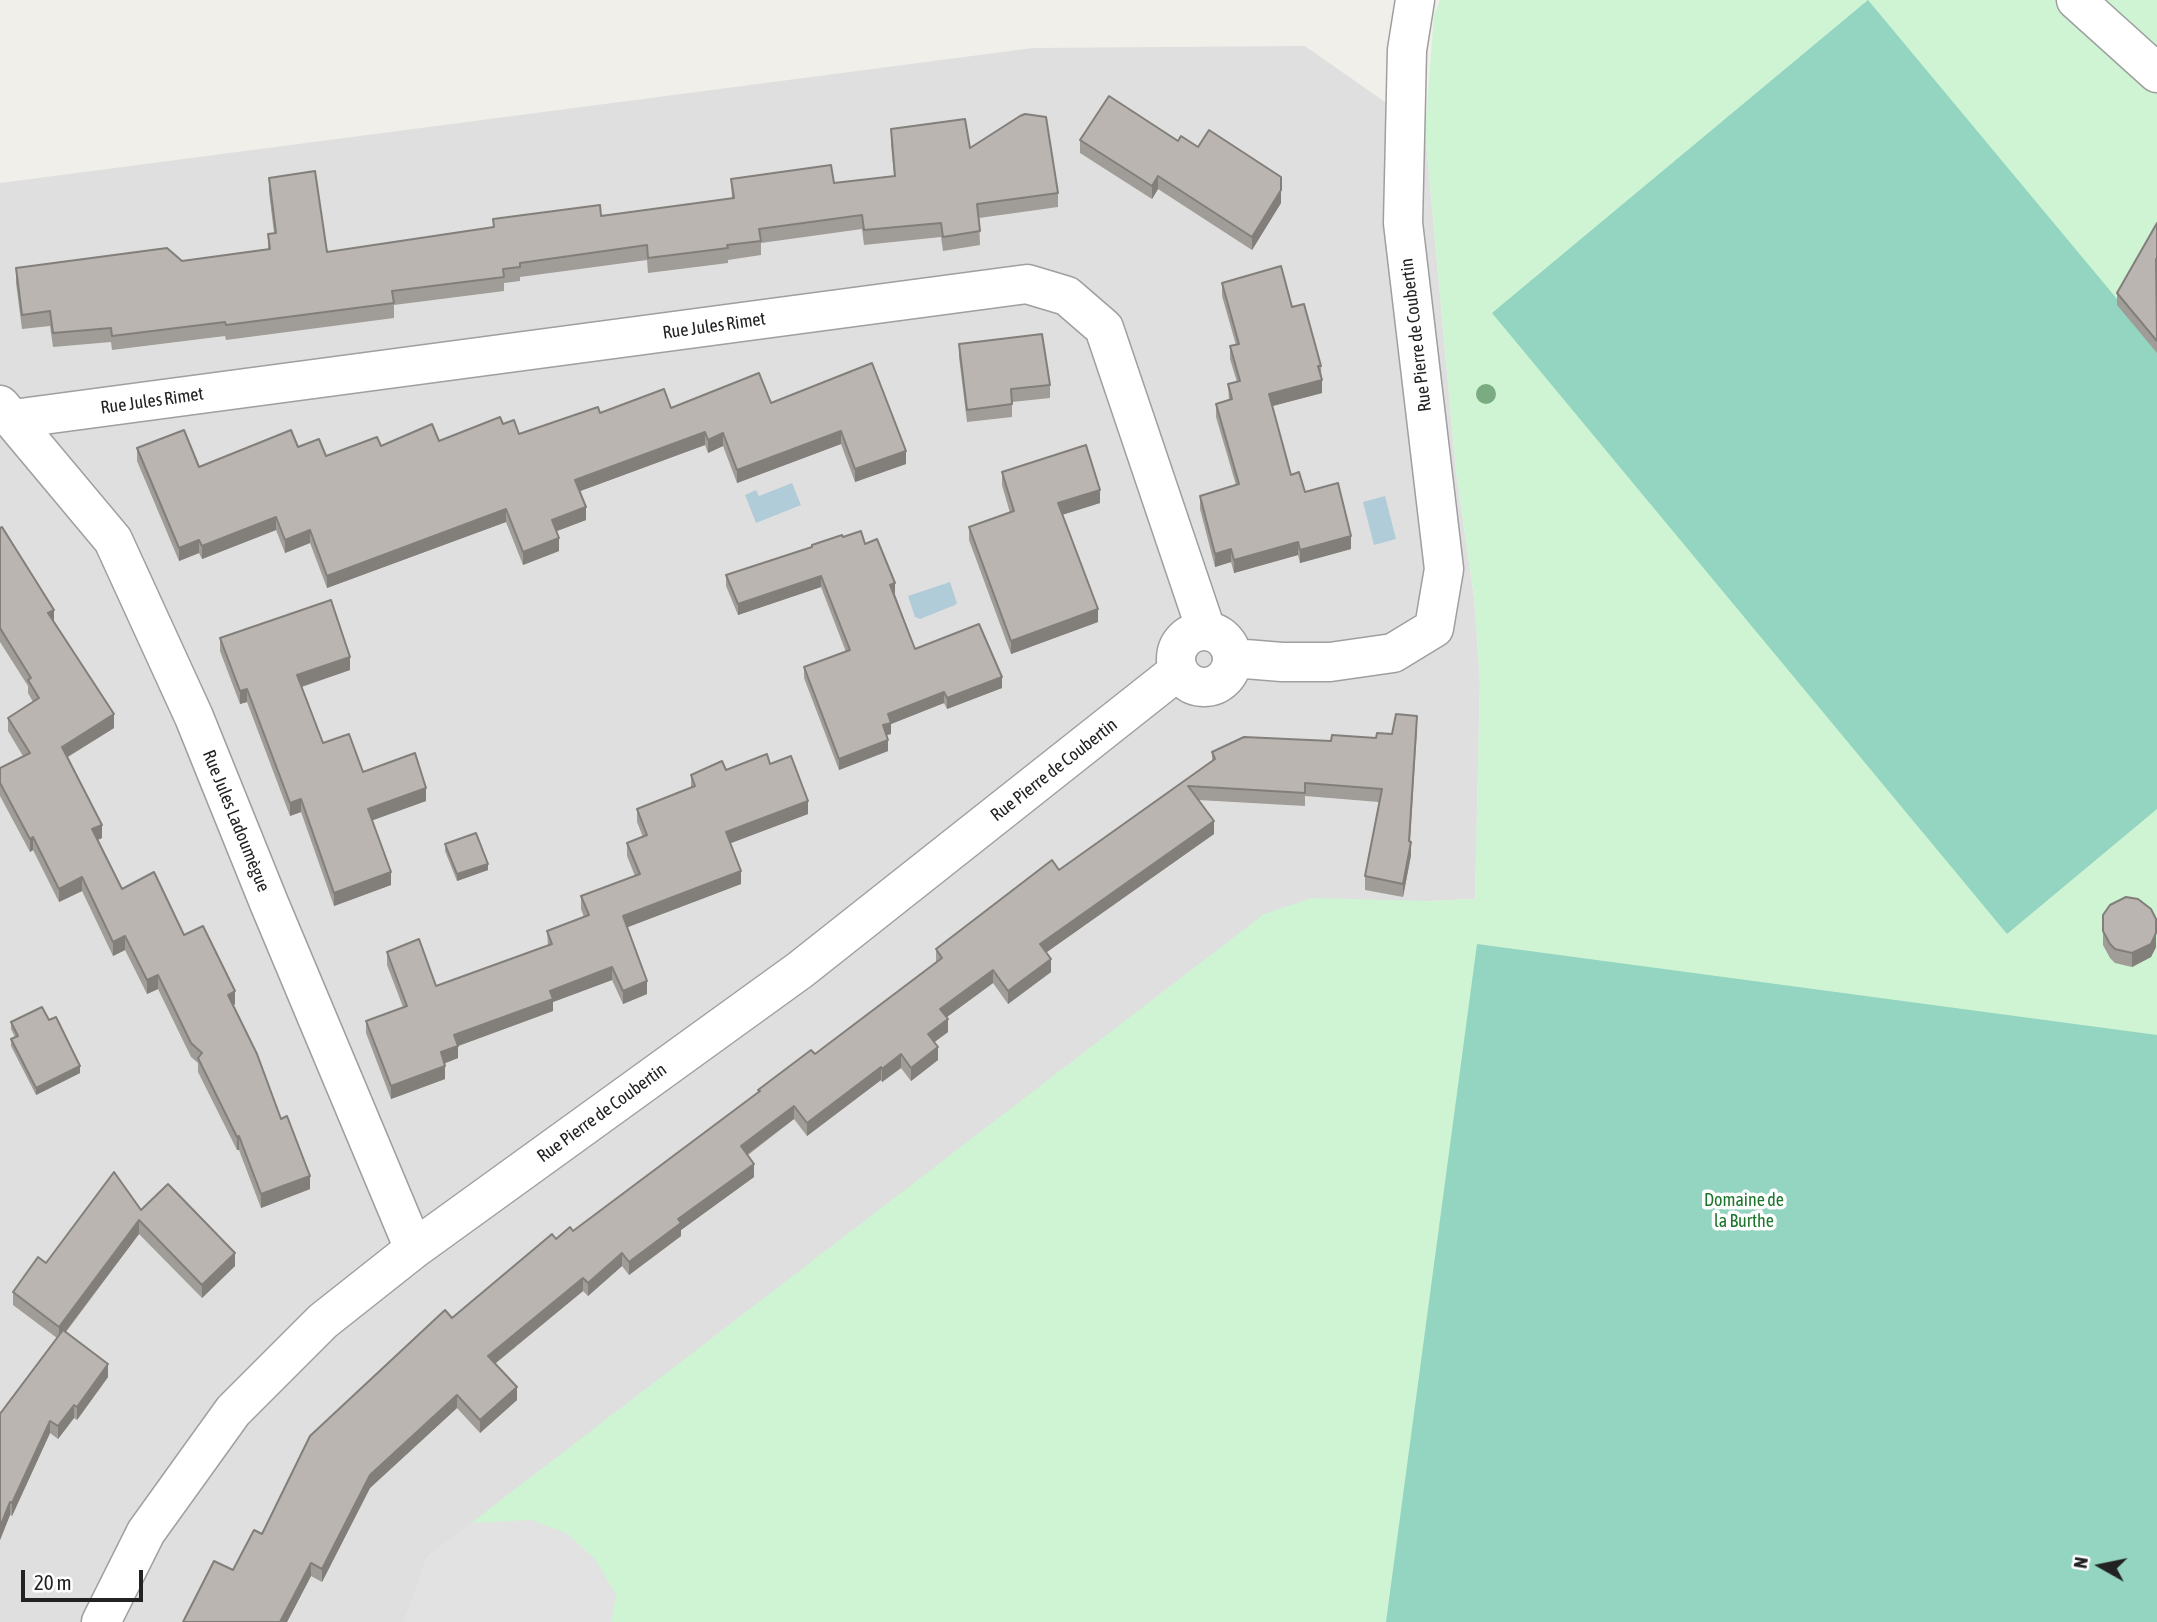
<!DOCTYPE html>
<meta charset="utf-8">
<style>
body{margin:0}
#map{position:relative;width:2157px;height:1622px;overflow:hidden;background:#f1efea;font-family:"Asap Condensed",sans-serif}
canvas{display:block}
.north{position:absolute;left:2066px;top:1531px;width:70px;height:70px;-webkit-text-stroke:5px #fff;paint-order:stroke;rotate:279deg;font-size:19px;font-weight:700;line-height:28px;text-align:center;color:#222}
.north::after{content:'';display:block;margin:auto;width:24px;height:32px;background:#222;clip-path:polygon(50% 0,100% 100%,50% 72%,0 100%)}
.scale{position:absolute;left:21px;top:1570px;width:122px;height:32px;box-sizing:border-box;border:4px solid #222;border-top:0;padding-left:9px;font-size:21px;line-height:24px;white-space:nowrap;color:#222;-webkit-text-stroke:5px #fff;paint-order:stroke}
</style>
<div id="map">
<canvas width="2157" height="1622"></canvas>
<div class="north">N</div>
<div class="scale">20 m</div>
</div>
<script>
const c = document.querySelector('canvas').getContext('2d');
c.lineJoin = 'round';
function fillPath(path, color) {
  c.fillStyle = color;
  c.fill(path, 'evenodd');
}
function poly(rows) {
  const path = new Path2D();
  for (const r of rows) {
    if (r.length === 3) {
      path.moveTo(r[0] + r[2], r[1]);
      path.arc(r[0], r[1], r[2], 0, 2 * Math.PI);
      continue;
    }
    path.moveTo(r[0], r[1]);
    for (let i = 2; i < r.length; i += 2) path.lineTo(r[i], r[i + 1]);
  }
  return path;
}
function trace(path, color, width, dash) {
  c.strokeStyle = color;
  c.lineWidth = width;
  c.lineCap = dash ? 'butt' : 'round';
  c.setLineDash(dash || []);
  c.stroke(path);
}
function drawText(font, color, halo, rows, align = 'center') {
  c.font = font + ' "Asap Condensed",sans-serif';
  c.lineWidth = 7;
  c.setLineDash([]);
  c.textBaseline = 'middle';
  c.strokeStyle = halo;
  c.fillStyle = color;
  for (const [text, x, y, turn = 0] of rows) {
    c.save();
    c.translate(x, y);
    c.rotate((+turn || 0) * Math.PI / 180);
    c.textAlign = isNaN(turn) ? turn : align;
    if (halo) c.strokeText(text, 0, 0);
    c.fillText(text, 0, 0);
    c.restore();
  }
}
const residential = poly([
 [1305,46,1425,130,1456,472,1474,597,1480,681,1475,899,1431,901,428,1556,404,1622,0,1622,0,183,1033,48]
]);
const park = poly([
 [1440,0,2157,0,2157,1622,404,1622,428,1556,1264,914,1312,898,1431,901,1475,899,1480,681,1474,597,1456,472,1425,130,1434,15]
]);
const pitch = poly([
 [1868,0,2157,347,2157,809,2007,934,1492,313],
 [1477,944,2157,1035,2157,1622,1386,1622]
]);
const parking = poly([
 [531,1520,566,1533,595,1559,616,1595,611,1622,404,1622,428,1556,471,1523]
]);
const water = poly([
 [792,483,801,505,756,523,745,495,756,490,759,496],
 [1385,496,1396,539,1374,545,1363,502],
 [950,582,957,603,955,605,920,619,915,617,908,596]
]);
const minor = poly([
 [2076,0,2157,73],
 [0,405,113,540,194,717,269,903,414,1249],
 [13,419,1027,284,1067,296,1104,328,1206,630],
 [1204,659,28],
 [1233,658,1282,662,1330,662,1393,653,1434,628,1444,569,1403,223,1407,50,1415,0],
 [101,1622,146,1532,233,1411,323,1321,414,1249,800,970,1178,671]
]);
const trees = [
 [1486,394]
];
const wall = poly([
 [891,129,970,148,1058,193,1058,207,979,218,980,245,943,251,941,237,864,245,862,229,761,243,761,255,728,260,728,263,648,273,647,260,520,277,520,281,504,283,504,291,394,305,394,318,226,340,225,336,112,350,111,342,53,347,50,326,22,329,16,283,16,268,182,261,268,249,268,234,274,233,269,192,269,178,327,252,493,227,493,219,601,216,732,198,731,179,834,183,894,176,891,143],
 [1080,140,1178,141,1281,203,1252,250,1158,189,1152,199,1080,153],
 [2157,223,2157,353,2117,305,2117,293],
 [1222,283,1292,307,1321,366,1322,393,1272,406,1291,475,1351,549,1300,563,1298,555,1234,573,1231,562,1215,567,1200,509,1200,496,1236,485,1216,417,1216,404,1229,400,1228,384,1237,382,1230,359,1230,346,1236,345,1222,296],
 [959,344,1050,385,1050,398,1012,402,1012,417,967,422,959,357],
 [872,363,906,464,855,482,841,444,737,483,723,446,708,453,705,445,580,491,586,520,556,531,559,551,523,565,506,522,327,588,310,543,285,553,276,530,202,559,199,553,179,561,137,461,137,448,199,467,298,447,326,456,381,446,439,441,503,424,519,434,600,413,771,403],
 [1002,472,1100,503,1062,515,1098,622,1011,654,969,540,969,527,1010,513,1002,485],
 [0,528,114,728,68,757,102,838,98,840,122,889,184,935,235,1004,233,1006,310,1189,261,1208,239,1150,237,1150,198,1072,198,1063,191,1057,158,989,147,994,125,950,113,956,82,891,59,902,33,850,30,852,0,796,0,768,23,756,8,731,8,718,33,702,28,693,28,686,0,642],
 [843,537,865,544,895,594,915,649,1002,688,947,709,944,703,891,724,891,734,887,735,888,751,839,770,804,678,804,667,846,652,821,587,738,615,726,586,726,575,812,548,812,545],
 [220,638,350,670,302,687,323,743,363,772,426,801,372,820,391,885,334,906,301,812,290,816,247,702,240,704,220,651],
 [1417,730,1410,842,1411,855,1403,897,1365,890,1365,876,1379,802,1305,796,1305,806,1198,800,1214,834,1046,952,1051,972,1008,1004,993,983,947,1017,948,1032,934,1042,938,1060,911,1081,901,1068,882,1082,881,1080,807,1136,794,1119,748,1155,754,1177,681,1230,681,1236,629,1275,622,1266,588,1296,583,1291,495,1364,517,1400,480,1433,457,1408,370,1488,322,1582,311,1576,287,1622,183,1622,233,1570,262,1534,452,1318,556,1239,573,1231,758,1093,758,1090,815,1054,936,963,936,949,1059,870,1212,761,1212,752,1376,738],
 [770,764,808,814,730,843,741,884,627,927,647,994,623,1004,612,980,553,1002,553,1011,458,1046,458,1058,444,1063,445,1079,391,1099,366,1033,366,1021,403,1007,387,965,387,952,436,986,548,946,547,931,584,917,581,909,581,896,635,876,627,856,627,843,643,837,637,822,637,809,691,788,691,775],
 [445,844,488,870,457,881,445,851],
 [2103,915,2156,919,2156,947,2151,957,2132,967,2115,963,2110,958,2103,945],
 [49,1020,80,1073,36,1095,11,1046,11,1039,15,1037,11,1029,11,1022],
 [141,1210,235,1266,202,1298,139,1234,66,1332,108,1377,77,1420,74,1418,58,1439,50,1433,12,1516,10,1515,0,1540,0,1414,57,1338,13,1305,13,1292,46,1263]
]);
const shadedWall = poly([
 [1158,176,1158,189,1152,199,1152,186],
 [1281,190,1281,203,1252,250,1252,237],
 [1322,380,1322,393,1269,407,1269,394],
 [841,431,841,444,737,483,737,470],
 [705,432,705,445,575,493,575,480],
 [723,433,723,446,708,453,708,440],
 [906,451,906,464,855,482,855,469],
 [1100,490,1100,503,1058,516,1058,503],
 [586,507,586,520,552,533,552,520],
 [506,509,506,522,327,588,327,576],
 [276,517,276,530,202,559,202,546],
 [310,530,310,543,285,553,285,540],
 [1351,536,1351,549,1300,563,1300,550],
 [559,538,559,551,523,565,523,552],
 [199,540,199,553,179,561,179,548],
 [1298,542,1298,555,1234,573,1234,560],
 [1231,549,1231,562,1215,567,1215,554],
 [821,576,821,587,738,615,738,604],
 [895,583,895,594,890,596,890,585],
 [1098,609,1098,622,1011,654,1011,641],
 [54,610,54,623,48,613],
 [350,657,350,670,297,688,297,675],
 [1002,677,1002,688,947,709,947,698],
 [247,689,247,702,240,704,240,691],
 [944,692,944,703,891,724,891,734,883,736,883,725,888,714],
 [114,714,114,728,62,760,62,747],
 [1417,716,1409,852,1411,842,1411,855,1403,897,1403,884,1409,841],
 [888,740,888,751,839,770,839,759],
 [426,788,426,801,368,822,368,809],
 [301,799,301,812,290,816,290,803],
 [808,801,808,814,726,845,726,832],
 [1214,821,1214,834,1040,957,1040,944],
 [102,825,102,838,92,842,92,829],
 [33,837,33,850,30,852,30,839],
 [488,864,488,870,457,881,457,874],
 [741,871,741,884,623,929,623,916],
 [391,872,391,885,334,906,334,893],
 [82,877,82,891,59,902,59,889],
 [2156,933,2156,947,2151,957,2132,967,2132,953],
 [125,936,125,950,113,956,113,942],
 [1051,959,1051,972,1008,1004,1008,991],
 [612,967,612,980,553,1002,553,1011,458,1046,458,1058,441,1065,441,1052,454,1035,550,991],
 [993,970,993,983,940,1022,940,1009],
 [158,975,158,989,147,994,147,980],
 [647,981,647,994,623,1004,623,991],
 [235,991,235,1004,228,1009,228,995],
 [948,1019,948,1032,928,1047,928,1034],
 [938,1047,938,1060,911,1081,911,1068],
 [901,1054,901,1068,882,1082,882,1069],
 [80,1066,80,1073,36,1095,36,1088],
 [445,1066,445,1079,391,1099,391,1086],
 [881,1067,881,1080,807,1136,807,1123],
 [794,1106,794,1119,741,1159,741,1146],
 [239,1136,239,1150,237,1150,237,1137],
 [754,1164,754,1177,681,1230,681,1236,629,1275,629,1262,678,1219],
 [310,1176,310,1189,261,1208,261,1194],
 [139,1220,139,1234,59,1340,59,1327],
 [235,1253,235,1266,202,1298,202,1285],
 [622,1253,622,1266,588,1296,588,1283],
 [583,1278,583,1291,488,1369,488,1356],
 [108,1364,108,1377,77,1420,77,1407],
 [517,1387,517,1400,480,1433,480,1420],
 [457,1395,457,1408,370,1488,322,1582,322,1569,370,1475],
 [74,1405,74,1418,58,1439,58,1426],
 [50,1421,50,1433,12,1516,12,1503],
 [10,1502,10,1515,0,1540,0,1527],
 [311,1563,311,1576,287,1622,280,1622]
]);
const building = poly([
 [1109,96,1178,141,1181,136,1198,147,1209,130,1281,177,1281,190,1252,237,1158,176,1152,186,1080,140,1109,96],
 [1025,114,1046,117,1058,193,977,204,980,231,943,237,941,223,864,230,862,215,759,229,761,241,727,245,728,248,648,258,647,245,520,263,520,267,503,269,504,277,392,291,394,303,226,325,225,322,112,336,111,328,53,333,50,311,22,315,16,268,167,248,182,261,270,249,268,234,276,233,269,178,315,171,327,252,494,227,493,219,600,205,601,216,734,198,731,179,831,165,834,183,895,176,891,129,965,119,970,148,1020,116,1025,114],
 [2157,223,2157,260,2156,259,2157,341,2117,293,2157,223],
 [1281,266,1292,307,1304,304,1321,366,1318,366,1322,380,1269,394,1291,475,1299,472,1305,492,1338,483,1351,536,1300,550,1298,542,1234,560,1231,549,1215,554,1200,496,1239,484,1216,404,1232,399,1228,384,1240,381,1230,346,1239,344,1222,283,1281,266],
 [1042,334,1050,385,1011,389,1012,404,967,410,959,344,1042,334],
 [872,363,906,451,855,469,841,431,737,470,723,433,708,440,705,432,575,480,586,507,552,520,559,538,523,552,506,509,327,576,310,530,285,540,276,517,202,546,199,540,179,548,137,448,184,430,199,467,291,430,298,447,319,439,326,456,377,437,381,446,432,424,439,441,500,417,503,424,514,420,519,434,598,407,600,413,664,389,671,408,759,373,771,403,872,363],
 [1086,445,1100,490,1058,503,1098,609,1011,641,969,527,1014,511,1002,472,1086,445],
 [2,527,54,610,48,613,114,714,62,747,102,825,92,829,122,889,154,872,184,935,203,926,235,991,228,995,257,1054,281,1119,287,1116,310,1176,261,1194,239,1136,237,1137,198,1058,202,1053,191,1043,158,975,147,980,125,936,113,942,82,877,59,889,33,837,30,839,0,783,0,768,30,753,8,718,39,698,28,680,31,678,0,628,0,528,2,527],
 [861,531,865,544,877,539,895,583,890,585,915,649,979,624,1002,677,947,698,944,692,888,714,891,723,883,725,888,740,839,759,804,667,850,650,821,576,738,604,726,575,812,547,812,545,842,535,843,537,861,531],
 [331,600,350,657,297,675,323,743,349,734,363,772,415,753,426,788,368,809,391,872,334,893,301,799,290,803,247,689,240,691,220,638,331,600],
 [1396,714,1417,716,1409,841,1411,842,1403,884,1365,876,1382,789,1305,783,1305,793,1188,786,1214,821,1040,944,1051,959,1008,991,993,970,940,1009,948,1019,928,1034,938,1047,911,1068,901,1054,882,1069,881,1067,807,1123,794,1106,741,1146,754,1164,678,1219,681,1223,629,1262,622,1253,588,1283,583,1278,488,1356,517,1387,480,1420,457,1395,370,1475,322,1569,311,1563,280,1622,183,1622,214,1561,233,1570,254,1530,262,1534,310,1436,445,1310,452,1318,552,1234,556,1239,570,1227,573,1231,760,1091,758,1090,811,1050,815,1054,942,958,936,949,1052,860,1059,870,1215,759,1212,752,1244,737,1331,741,1332,735,1376,738,1377,733,1392,734,1396,714],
 [767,754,770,764,791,756,808,801,726,832,741,871,623,916,647,981,623,991,612,967,550,991,553,999,454,1035,458,1046,441,1052,445,1066,391,1086,366,1021,407,1006,387,952,419,939,436,986,552,944,547,931,589,915,581,896,640,874,627,843,647,835,637,809,695,786,691,775,722,761,726,770,767,754],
 [476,833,488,864,457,874,445,844,476,833],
 [2126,897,2138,899,2151,909,2156,919,2156,933,2151,944,2132,953,2115,949,2110,944,2103,931,2103,915,2110,905,2126,897],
 [42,1007,49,1020,56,1017,80,1066,36,1088,11,1039,18,1036,11,1022,42,1007],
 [114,1172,141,1210,168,1184,235,1253,202,1285,139,1220,59,1327,13,1292,38,1257,46,1263,114,1172],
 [63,1330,108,1364,77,1407,74,1405,58,1426,50,1421,12,1503,10,1502,0,1527,0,1414,63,1330]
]);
const streetNames = [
 ["Rue Jules Rimet",714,326,-8],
 ["Rue Pierre de Coubertin",1416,335,-97],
 ["Rue Jules Rimet",152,401,-8],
 ["Rue Pierre de Coubertin",1054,770,-38],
 ["Rue Jules Ladoumègue",236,821,68],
 ["Rue Pierre de Coubertin",602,1113,-36]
];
const parkNames = [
 ["Domaine de",1744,1200],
 ["la Burthe",1744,1221]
];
fillPath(residential, '#e0dfdf');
fillPath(park, '#cef4d4');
fillPath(pitch, '#93d5c1');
fillPath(parking, '#e2e2e2');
fillPath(water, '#b0ccd8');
trace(minor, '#9f9f9f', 41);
trace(minor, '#fff', 38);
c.fillStyle = '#7bac81';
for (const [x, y] of trees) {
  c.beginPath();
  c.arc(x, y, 10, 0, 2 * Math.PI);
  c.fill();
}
fillPath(wall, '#a09c97');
fillPath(shadedWall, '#827f7b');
fillPath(building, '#bab5b0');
trace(building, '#827f7b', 2);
drawText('18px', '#222', '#fff', streetNames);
drawText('18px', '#1b752b', '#fff', parkNames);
</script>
